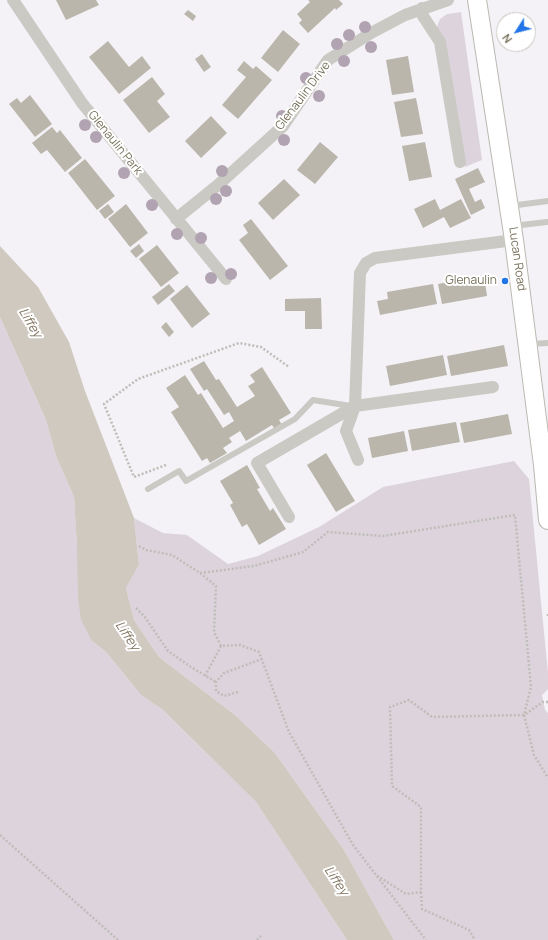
<!DOCTYPE html>
<style>
body{margin:0}
#map{position:relative;width:548px;height:940px;overflow:hidden;background:#f4f2f6;font-family:Manrope,sans-serif}
canvas{display:block}
.north{position:absolute;left:496px;top:12px;width:40px;height:40px;box-sizing:border-box;background:#fff;border:1px solid #c9c7be;border-radius:50%;rotate:234deg;font-size:11px;font-weight:700;line-height:16px;text-align:center;color:#78725c}
.north::after{content:'';display:block;margin:auto;width:14px;height:18px;background:#2175e7;clip-path:polygon(50% 0,100% 100%,50% 72%,0 100%)}
</style>
<div id="map">
<canvas width="548" height="940"></canvas>
<div class="north">N</div>
</div>
<script>
const c = document.querySelector('canvas').getContext('2d');
c.lineJoin = 'round';
function fillPath(path, color) {
  c.fillStyle = color;
  c.fill(path, 'evenodd');
}
function poly(rows) {
  const path = new Path2D();
  for (const r of rows) {
    path.moveTo(r[0], r[1]);
    for (let i = 2; i < r.length; i += 2) path.lineTo(r[i], r[i + 1]);
  }
  return path;
}
function trace(path, color, width, dash) {
  c.strokeStyle = color;
  c.lineWidth = width;
  c.lineCap = dash ? 'butt' : 'round';
  c.setLineDash(dash || []);
  c.stroke(path);
}
function drawText(font, color, halo, rows, align = 'center') {
  c.font = font + ' Manrope,sans-serif';
  c.lineWidth = 4;
  c.setLineDash([]);
  c.textBaseline = 'middle';
  c.strokeStyle = halo;
  c.fillStyle = color;
  for (const [text, x, y, turn = 0] of rows) {
    c.save();
    c.translate(x, y);
    c.rotate((+turn || 0) * Math.PI / 180);
    c.textAlign = isNaN(turn) ? turn : align;
    if (halo) c.strokeText(text, 0, 0);
    c.fillText(text, 0, 0);
    c.restore();
  }
}
const green = poly([
 [461,12,482,160,465,167,442,34,436,29,440,19,447,14],
 [0,317,46,420,56,456,74,497,77,547,92,641,106,652,141,695,163,710,256,802,347,940,0,940],
 [514,461,529,479,548,673,548,689,542,695,545,710,548,713,548,940,394,940,344,850,275,753,235,715,159,657,134,620,126,588,139,565,134,518,163,533,187,535,228,564,258,556,319,527,383,487]
]);
const water = poly([
 [0,246,38,287,69,342,85,391,134,518,139,565,126,588,134,620,159,657,235,715,275,753,344,850,394,940,347,940,256,802,163,710,141,695,106,652,92,641,81,620,78,598,77,547,74,497,56,456,46,420,0,317]
]);
const building = poly([
 [56,0,96,0,99,5,66,20],
 [308,0,339,0,343,4,336,10,335,8,308,33,299,23,302,20,297,14,310,2],
 [188,10,196,16,193,21,184,14],
 [283,30,300,44,278,72,261,58],
 [108,41,129,67,142,56,151,68,119,94,89,57],
 [202,54,211,67,204,72,195,59],
 [408,56,414,92,392,95,386,60],
 [244,61,253,69,256,66,272,80,238,119,222,105,246,77,237,70],
 [152,77,165,94,157,101,170,117,149,133,123,100],
 [30,95,52,124,35,137,9,104,17,98,21,103],
 [416,98,423,134,401,137,394,102],
 [211,116,227,133,201,158,185,141],
 [52,127,57,133,60,130,82,158,65,172,47,150,41,154,32,143],
 [320,142,338,157,315,184,297,170],
 [425,142,432,177,409,181,402,146],
 [85,159,115,196,97,210,68,173],
 [478,168,485,182,469,189,475,202,481,199,485,208,471,215,455,179],
 [284,179,300,195,273,220,258,203],
 [435,199,440,210,461,199,471,218,450,228,444,217,423,228,414,209],
 [108,204,114,212,105,219,99,211],
 [126,204,148,233,130,247,108,219],
 [251,219,288,266,270,280,239,240,248,233,243,225],
 [139,244,144,251,136,258,130,251],
 [157,245,179,273,161,287,139,259],
 [484,275,487,296,442,304,438,284],
 [169,284,175,291,158,305,152,297],
 [433,284,437,304,380,315,377,301,388,299,387,292],
 [187,285,210,314,192,328,170,299],
 [321,298,322,329,305,329,305,311,285,311,285,299],
 [166,322,174,332,169,337,161,327],
 [504,345,508,366,451,376,447,356],
 [443,355,447,375,390,386,386,366],
 [204,361,216,380,219,379,237,407,255,396,248,386,255,382,250,375,262,367,291,413,279,420,282,425,275,430,272,425,246,441,240,431,229,438,232,442,223,448,227,453,210,463,207,458,202,461,171,412,179,407,166,388,185,375,198,395,201,393,223,428,234,421,229,412,224,415,207,389,204,391,190,369],
 [508,414,512,434,464,443,460,423],
 [456,422,460,442,412,451,408,430],
 [404,431,408,451,372,458,368,438],
 [326,453,355,501,336,512,307,465],
 [247,465,260,488,257,489,270,511,273,508,286,529,259,545,247,524,242,527,230,505,233,503,220,481]
]);
const path = poly([
 [166,465,134,477,104,404,138,379,239,343,261,347,289,367],
 [139,546,146,550,172,555,200,573,216,586,214,632,221,646,240,645,259,652,289,732,353,845,426,940],
 [200,573,254,566,303,552,328,532,383,536,515,515,531,687,524,715,432,717,409,700,390,707,392,786,421,807,421,892,406,894,376,875],
 [136,608,144,616,168,651,191,667,216,682],
 [548,614,548,616],
 [205,676,221,646],
 [238,692,224,696,216,691,216,682,224,673,262,659],
 [548,702,543,702,524,715,534,755,548,778],
 [0,835,118,940],
 [421,892,422,909,469,930,475,940],
 [257,940,261,936]
]);
const service = poly([
 [510,206,548,201],
 [513,226,547,222],
 [530,344,548,343],
 [148,489,179,471,186,481,295,419,313,400,351,406]
]);
const minor = poly([
 [13,0,82,103,226,279],
 [422,8,423,16,440,42,460,162],
 [176,219,218,185,283,126,328,60,371,33,405,15,448,0],
 [358,460,346,431,355,406,360,273,366,263,375,258,514,240],
 [289,517,257,463,355,406,493,387]
]);
const secondary = poly([
 [477,0,514,240,543,465,548,520]
]);
const trees = [
 [365,27],
 [349,35],
 [337,44],
 [371,47],
 [344,61],
 [306,78],
 [319,96],
 [282,116],
 [85,125],
 [96,137],
 [284,140],
 [222,171],
 [124,173],
 [226,191],
 [216,199],
 [152,205],
 [177,234],
 [201,238],
 [231,274],
 [211,278]
];
const markers = [
 [505,281,4,"#2175e7"]
];
const streetNames = [
 ["Glenaulin Drive",303,96,-53],
 ["Glenaulin Park",115,143,51],
 ["Lucan Road",517,259,82]
];
const poiNames = [
 ["Glenaulin",497,281]
];
const waterNames = [
 ["Liffey",30,323,59],
 ["Liffey",127,636,56],
 ["Liffey",336,881,56]
];
fillPath(green, '#ddd3dd');
fillPath(water, '#cfc9c0');
fillPath(building, '#bab6ac');
trace(secondary, '#bbb9b1', 20);
trace(path, '#bebdb8', 2.5, [2, 2]);
trace(service, '#cac9c3', 6);
trace(minor, '#cac9c3', 12);
trace(secondary, '#fff', 18);
c.fillStyle = '#b1a3b1';
for (const [x, y] of trees) {
  c.beginPath();
  c.arc(x, y, 6, 0, 2 * Math.PI);
  c.fill();
}
for (const [x, y, r, color] of markers) {
  const dot = new Path2D();
  dot.arc(x, y, r, 0, 2 * Math.PI);
  c.fillStyle = color;
  c.fill(dot);
  trace(dot, '#fff', 1.5);
}
drawText('12px', '#78725c', '#fff', streetNames);
drawText('12px', '#78725c', '#fff', poiNames, 'right');
drawText('italic 13px', '#817460', '#fff', waterNames);
</script>
